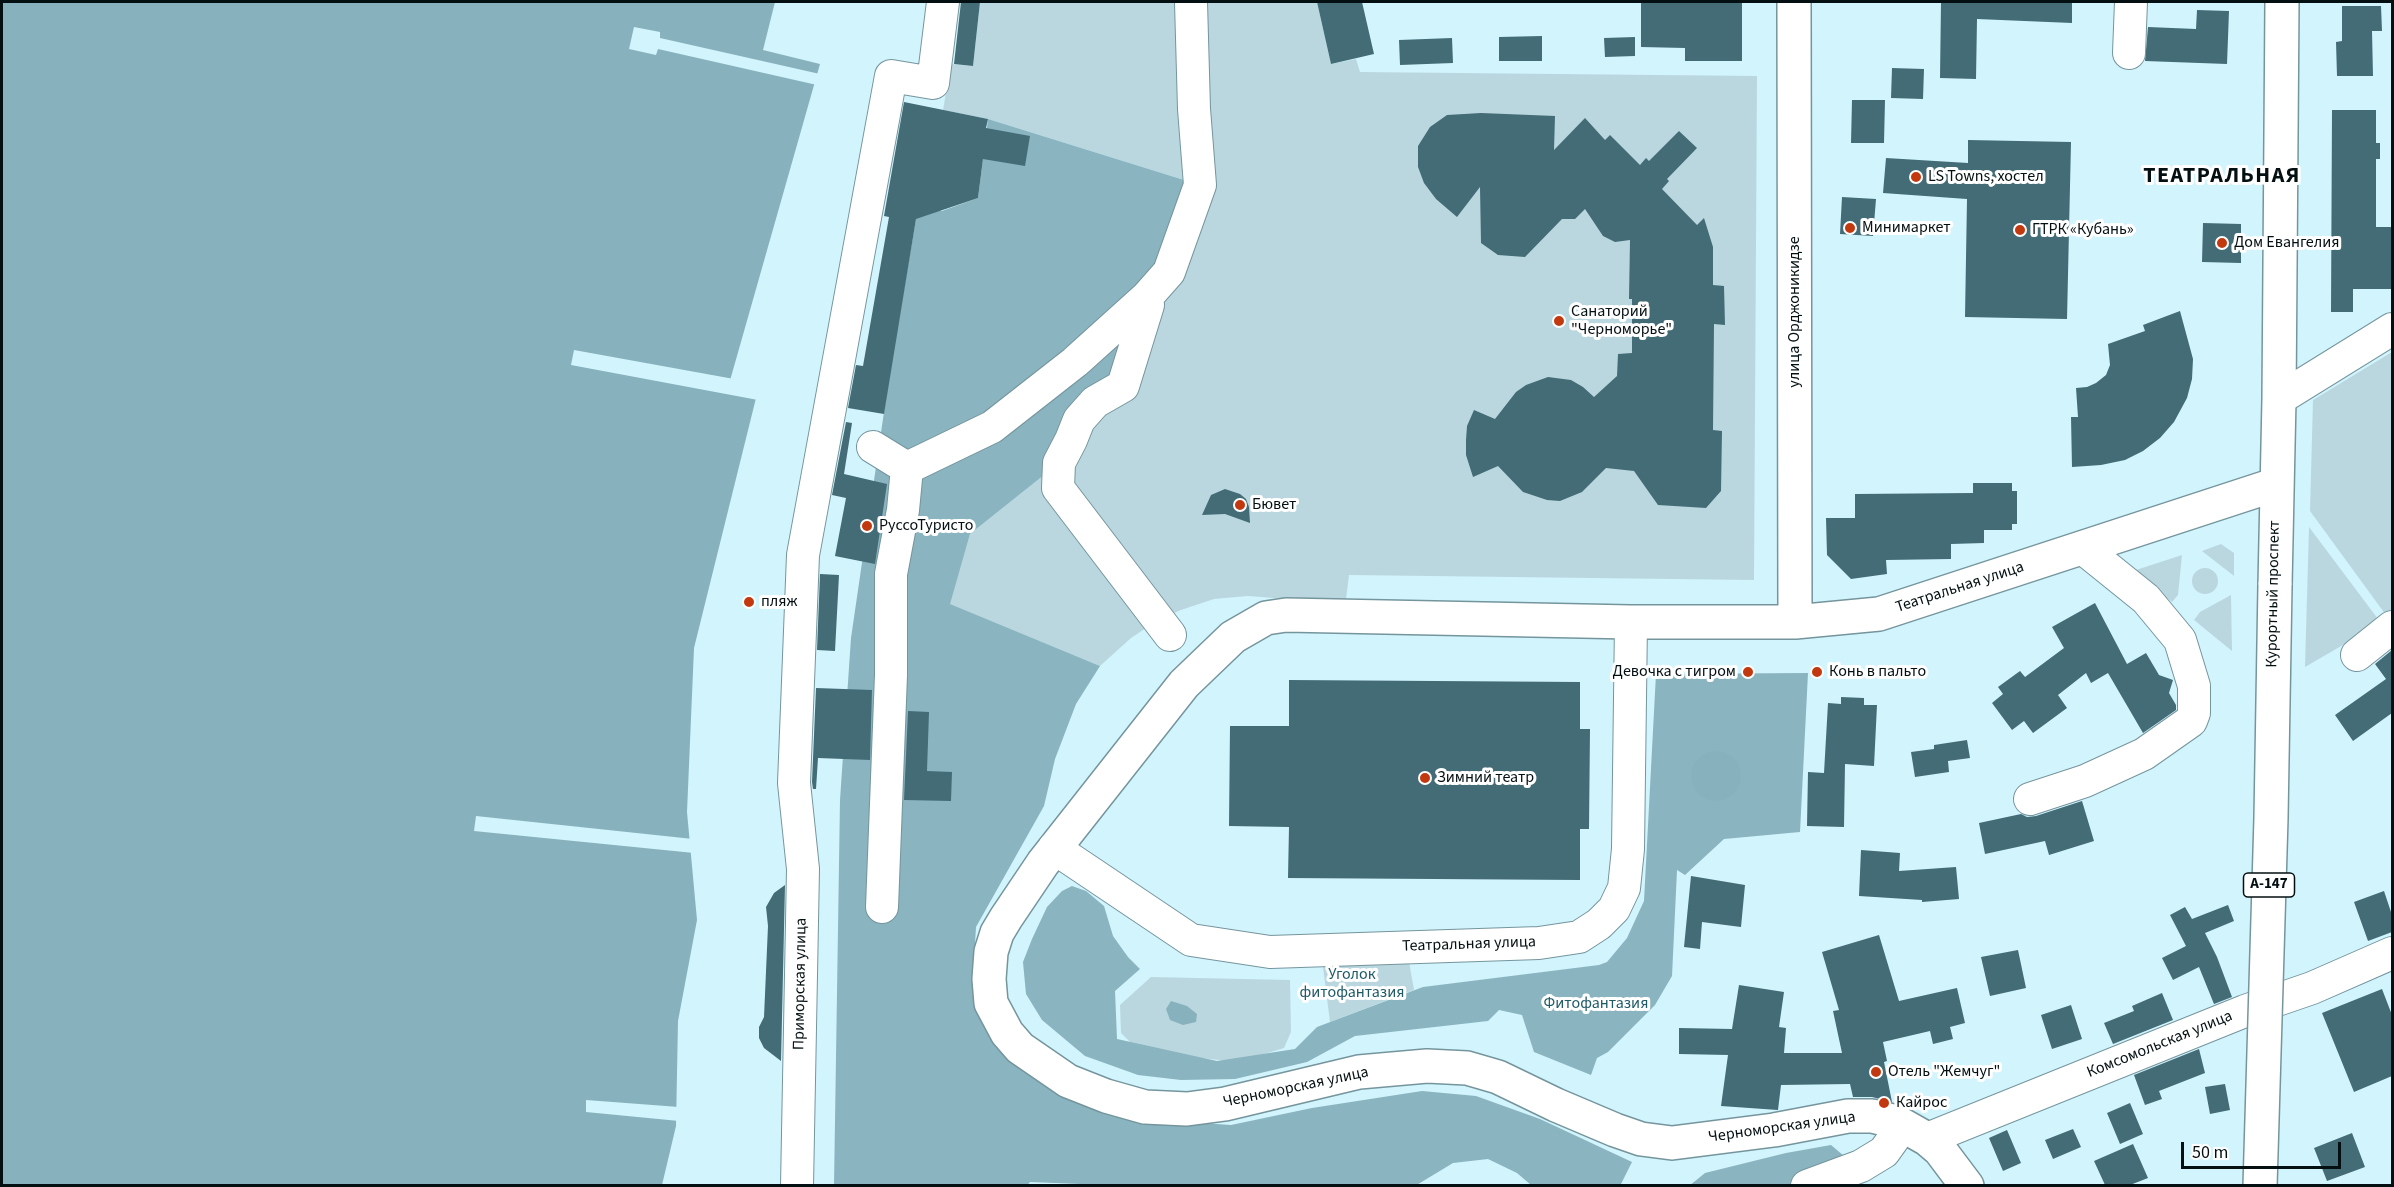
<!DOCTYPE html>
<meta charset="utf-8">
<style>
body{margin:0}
#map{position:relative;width:2394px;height:1187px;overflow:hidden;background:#d2f4fd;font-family:"Source Sans 3",sans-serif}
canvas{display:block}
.frame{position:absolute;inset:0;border:3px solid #040f12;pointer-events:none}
.scale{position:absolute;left:2181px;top:1142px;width:160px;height:27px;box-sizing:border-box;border:3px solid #040f12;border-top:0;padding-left:8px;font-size:18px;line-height:21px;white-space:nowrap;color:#040f12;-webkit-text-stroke:4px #fff;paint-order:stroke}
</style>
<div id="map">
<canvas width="2394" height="1187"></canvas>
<div class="frame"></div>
<div class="scale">50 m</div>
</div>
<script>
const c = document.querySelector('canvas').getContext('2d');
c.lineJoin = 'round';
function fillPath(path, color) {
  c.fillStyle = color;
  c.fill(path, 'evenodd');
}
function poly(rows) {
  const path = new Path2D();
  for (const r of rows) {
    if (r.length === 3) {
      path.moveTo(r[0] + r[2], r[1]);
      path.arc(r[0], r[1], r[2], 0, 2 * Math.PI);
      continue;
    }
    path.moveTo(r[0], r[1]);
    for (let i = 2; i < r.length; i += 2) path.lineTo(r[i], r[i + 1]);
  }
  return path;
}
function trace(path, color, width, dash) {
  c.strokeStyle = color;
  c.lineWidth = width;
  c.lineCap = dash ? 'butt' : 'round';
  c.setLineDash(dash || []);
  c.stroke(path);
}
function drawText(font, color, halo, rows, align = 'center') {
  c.font = font + ' "Source Sans 3",sans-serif';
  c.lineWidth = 6;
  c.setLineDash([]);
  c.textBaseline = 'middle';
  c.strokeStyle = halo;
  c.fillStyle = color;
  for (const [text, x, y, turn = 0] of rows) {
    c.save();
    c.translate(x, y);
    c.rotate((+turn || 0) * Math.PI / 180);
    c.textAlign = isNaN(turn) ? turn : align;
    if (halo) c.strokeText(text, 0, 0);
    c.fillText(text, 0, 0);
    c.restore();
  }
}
const green = poly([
 [980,2,1317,2,1331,64,1356,59,1360,72,1757,76,1754,580,1349,575,1346,599,1287,599,1248,596,1214,599,1181,610,1158,620,1131,638,1100,666,949,604,970,534,1059,463,1200,185,988,119,943,110,951,64,973,66],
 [2392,352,2392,621,2391,622,2310,511,2313,400],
 [2309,527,2381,623,2305,667],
 [2221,544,2234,553,2234,576,2202,551],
 [2182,555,2178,595,2172,602,2133,571],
 [2205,581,13],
 [2231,595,2232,651,2194,620,2200,612],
 [1408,956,1414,990,1330,1022,1322,959],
 [1151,977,1290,980,1291,1032,1284,1048,1237,1062,1139,1051,1121,1033,1120,1005]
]);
const forest = poly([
 [988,119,1200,185,1123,386,1059,463,970,534,950,604,1100,666,1076,704,1055,759,1044,806,976,927,973,977,991,1035,1007,1059,1061,1093,1186,1122,1231,1125,1312,1108,1422,1091,1476,1096,1540,1119,1632,1162,1620,1186,1531,1185,1517,1173,1488,1159,1453,1163,1415,1186,1130,1186,1030,1182,1027,1186,834,1186,840,800,851,638,890,371,918,207,942,211,978,198],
 [1808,673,1800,832,1724,839,1685,875,1677,870,1672,976,1655,1005,1608,1052,1597,1058,1591,1075,1534,1052,1522,1015,1499,1010,1488,1021,1355,1036,1307,1062,1235,1079,1181,1080,1138,1075,1085,1056,1042,1020,1026,994,1023,962,1032,939,1047,907,1062,891,1072,886,1086,891,1104,906,1113,936,1128,957,1140,969,1115,991,1117,1039,1217,1061,1295,1049,1317,1027,1423,987,1599,965,1607,962,1627,938,1644,901,1656,674],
 [1831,1145,1850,1161,1850,1186,1689,1186,1705,1173,1786,1153]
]);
const water = poly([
 [2,2,775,2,763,50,820,64,729,384,758,390,694,648,687,812,697,920,678,1021,676,1126,662,1185,2,1186],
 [1716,776,25],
 [1171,1001,1187,1006,1197,1014,1196,1022,1183,1025,1170,1020,1166,1009]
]);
const pier = poly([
 [634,27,660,32,660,38,820,74,817,85,658,49,656,55,629,49],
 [574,350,734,379,733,382,759,387,761,391,758,400,571,365],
 [476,816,693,839,694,853,474,831],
 [586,1100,679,1107,679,1121,586,1112]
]);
const building = poly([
 [961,2,980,2,973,66,954,64],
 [1317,2,1362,2,1374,54,1331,64],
 [1685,2,1742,2,1742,61,1685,61,1685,48,1641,47,1641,3,1685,3],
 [1941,2,2072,2,2072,23,1977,19,1976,79,1940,78],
 [2342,6,2381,6,2382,31,2372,31,2373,76,2337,76,2336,42,2342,41],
 [2197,10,2229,11,2227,64,2145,61,2148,27,2196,29],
 [1542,36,1542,61,1499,61,1499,37],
 [1635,37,1635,56,1605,57,1604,38],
 [1452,38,1453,63,1400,65,1399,40],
 [1892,68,1924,69,1923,99,1891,98],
 [1852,100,1885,100,1884,143,1851,143],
 [904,102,988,119,986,128,1030,136,1025,166,983,159,978,198,916,219,884,414,848,408,856,365,863,366,889,217,884,216],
 [2332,110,2376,110,2376,143,2380,143,2380,159,2376,159,2376,227,2392,227,2392,289,2353,289,2353,312,2331,312],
 [1481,113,1555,116,1554,150,1585,118,1605,140,1610,135,1640,165,1646,158,1649,161,1679,131,1697,148,1667,179,1669,181,1662,189,1697,225,1704,218,1713,247,1713,285,1724,286,1725,325,1714,324,1713,430,1722,431,1721,491,1706,508,1658,505,1634,471,1606,468,1582,492,1560,501,1547,500,1523,492,1498,466,1473,477,1466,455,1466,440,1467,426,1474,410,1495,419,1516,392,1526,385,1548,377,1571,380,1583,387,1594,397,1617,376,1618,354,1632,353,1632,299,1629,299,1630,240,1615,242,1603,236,1585,209,1575,219,1562,219,1525,257,1498,255,1481,243,1480,187,1457,217,1436,199,1424,183,1418,167,1418,146,1430,127,1447,115],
 [1968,140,2071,142,2067,319,1965,317,1967,199,1883,193,1886,158,1968,163],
 [1842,197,1876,199,1873,236,1840,234],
 [2203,223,2241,224,2241,263,2202,262],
 [2180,311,2193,359,2192,379,2187,398,2174,422,2160,438,2143,451,2125,460,2101,465,2072,467,2071,417,2078,417,2076,388,2087,387,2096,383,2106,375,2110,365,2108,344,2145,331,2143,325],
 [846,422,852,423,844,474,887,484,875,564,835,556,846,498,832,495],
 [1973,483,2012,483,2012,491,2017,491,2017,524,2012,524,2012,530,1984,530,1984,543,1951,544,1951,559,1886,560,1887,574,1851,579,1827,555,1826,518,1855,518,1855,494,1973,493],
 [1225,489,1240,494,1246,499,1249,507,1250,523,1225,514,1202,515,1211,495],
 [820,574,839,575,835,651,817,650],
 [2095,603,2127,664,2146,653,2159,675,2173,680,2169,693,2176,705,2176,710,2143,733,2108,673,2091,683,2086,673,2058,695,2067,708,2033,733,2024,721,2012,730,1992,703,2003,694,1998,687,2020,671,2025,677,2064,648,2052,627],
 [2392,650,2392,713,2353,741,2335,715,2386,679,2375,664],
 [1289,680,1580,682,1580,729,1590,729,1589,829,1580,829,1580,880,1288,878,1289,827,1229,826,1230,726,1289,726],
 [816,688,872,690,870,760,818,758,816,789,813,789,812,782],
 [1841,697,1864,698,1864,705,1877,705,1874,766,1845,764,1844,827,1807,826,1808,772,1824,773,1828,703,1841,704],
 [908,711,929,712,927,771,952,772,951,801,904,800],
 [1967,740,1970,758,1948,761,1949,772,1915,777,1911,752,1934,749,1934,745],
 [2082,801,2094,841,2049,855,2045,841,1985,854,1979,823,2021,814,2027,817,2036,816],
 [1861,850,1900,853,1899,871,1956,867,1959,899,1922,902,1922,900,1859,896],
 [1691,876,1745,885,1741,927,1702,922,1700,949,1684,947],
 [785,885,781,1061,764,1048,759,1038,759,1027,764,1017,768,926,766,907,774,893],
 [2384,891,2392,915,2392,932,2368,941,2354,902],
 [2228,905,2234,921,2205,933,2217,957,2232,997,2214,1004,2199,967,2173,980,2162,958,2186,946,2170,915,2185,907,2192,919],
 [1879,935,1899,1001,1957,988,1965,1023,1950,1027,1953,1039,1933,1044,1930,1031,1883,1042,1887,1061,1884,1062,1892,1102,1872,1097,1853,1097,1850,1084,1781,1085,1778,1110,1721,1106,1728,1055,1679,1054,1679,1028,1732,1029,1739,985,1784,992,1779,1027,1786,1028,1784,1053,1842,1053,1833,1011,1839,1010,1822,952],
 [2018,950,2026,988,1990,996,1981,957],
 [2382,989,2392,1015,2392,1076,2354,1092,2322,1013],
 [2162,993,2173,1020,2113,1044,2104,1023,2134,1011,2132,1006],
 [2071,1005,2082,1039,2052,1049,2041,1015],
 [2199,1049,2205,1073,2159,1091,2162,1099,2145,1105,2134,1075],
 [2225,1084,2230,1110,2210,1114,2205,1087],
 [2130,1103,2143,1134,2120,1144,2107,1113],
 [2073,1129,2081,1147,2053,1159,2045,1140],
 [2007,1130,2021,1163,2003,1171,1989,1138],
 [2352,1133,2365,1167,2327,1181,2314,1148],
 [2133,1144,2148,1178,2130,1185,2105,1185,2094,1161]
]);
const minor = poly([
 [2129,53,2131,2],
 [2279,399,2392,329],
 [873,447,907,468],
 [1170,635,1058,488,1059,463,1071,440,1079,420,1095,402,1123,386,1148,305,1146,298,1169,272,1200,185,1194,109,1191,2],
 [2357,655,2392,627],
 [2030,799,2085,781,2144,754,2191,721,2194,713,2194,686,2180,640,2146,599,2084,549],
 [1054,848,1191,940,1270,952,1539,943,1579,937,1599,924,1614,909,1624,888,1628,849,1631,622],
 [882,907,891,675,891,574,903,510,907,468,992,427,1075,362,1146,298],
 [1927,1139,2245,1011,2312,988,2392,953],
 [797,1186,803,869,794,783,803,555,891,76,933,83,943,2],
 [1807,1186,1861,1166,1884,1152,1894,1138,1897,1122]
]);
const major = poly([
 [1794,2,1795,622],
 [2275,585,2279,399,2282,2],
 [1967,1186,1940,1150,1927,1139,1897,1122,1872,1116,1848,1116,1774,1130,1672,1143,1641,1139,1615,1130,1556,1105,1498,1077,1467,1068,1427,1066,1359,1072,1225,1104,1187,1109,1145,1107,1106,1096,1068,1081,1020,1048,1007,1033,991,1003,989,979,991,952,997,933,1006,918,1043,863,1184,684,1233,637,1266,618,1286,615,1631,622,1795,622,1879,614,2277,484]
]);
const majorBridge = poly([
 [2260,1186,2271,818,2275,585]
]);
const markers = [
 [1916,177,6,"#c2390f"],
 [1850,228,6,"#c2390f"],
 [2020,230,6,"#c2390f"],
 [2222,243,6,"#c2390f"],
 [1559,321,6,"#c2390f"],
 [1240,505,6,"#c2390f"],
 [867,526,6,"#c2390f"],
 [749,602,6,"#c2390f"],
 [1748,672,6,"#c2390f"],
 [1817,672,6,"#c2390f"],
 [1425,778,6,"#c2390f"],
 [1876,1072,6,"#c2390f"],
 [1884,1103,6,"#c2390f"]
];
const shields = [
 [2269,885,51]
];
const shieldNames = [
 ["А-147",2269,885]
];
const poiNames = [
 ["LS Towns, хостел",1928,177],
 ["Минимаркет",1862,228],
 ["ГТРК «Кубань»",2032,230],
 ["Дом Евангелия",2234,243],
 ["Санаторий",1571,312],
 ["\"Черноморье\"",1571,330],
 ["Бювет",1252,505],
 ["РуссоТуристо",879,526],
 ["пляж",761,602],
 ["Девочка с тигром",1736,672,"right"],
 ["Конь в пальто",1829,672],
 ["Зимний театр",1437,778],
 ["Отель \"Жемчуг\"",1888,1072],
 ["Кайрос",1896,1103]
];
const streetNames = [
 ["улица Орджоникидзе",1795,312,-90],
 ["Театральная улица",1960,588,-18],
 ["Курортный проспект",2274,594,-89],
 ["Театральная улица",1469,945,-2],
 ["Приморская улица",801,984,-89],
 ["Комсомольская улица",2160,1045,-22],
 ["Черноморская улица",1296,1088,-12],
 ["Черноморская улица",1782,1128,-8]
];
const parkNames = [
 ["Уголок",1352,975],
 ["фитофантазия",1352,993],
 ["Фитофантазия",1596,1004]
];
const districtNames = [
 ["ТЕАТРАЛЬНАЯ",2222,177]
];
fillPath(green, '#bad7df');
fillPath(forest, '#89b4c0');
fillPath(water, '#87b2bd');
fillPath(pier, '#d2f4fd');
fillPath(building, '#436c76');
trace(minor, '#75959d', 34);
trace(major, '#75959d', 36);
trace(minor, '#fff', 32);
trace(major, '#fff', 33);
trace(majorBridge, '#75959d', 36, []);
trace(majorBridge, '#fff', 33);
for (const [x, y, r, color] of markers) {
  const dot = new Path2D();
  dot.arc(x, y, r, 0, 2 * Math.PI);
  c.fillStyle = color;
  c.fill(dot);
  trace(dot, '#fff', 2);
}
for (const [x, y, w] of shields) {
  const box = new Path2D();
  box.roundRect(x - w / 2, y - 12, w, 24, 4.5);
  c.fillStyle = '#fff';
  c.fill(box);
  trace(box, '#040f12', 1.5);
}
drawText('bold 15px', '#040f12', null, shieldNames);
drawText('16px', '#040f12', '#fff', poiNames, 'left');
drawText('16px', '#040f12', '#fff', streetNames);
drawText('16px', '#1f5a67', '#fff', parkNames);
c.letterSpacing = '1.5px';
drawText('bold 22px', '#040f12', '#fff', districtNames);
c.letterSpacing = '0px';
</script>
